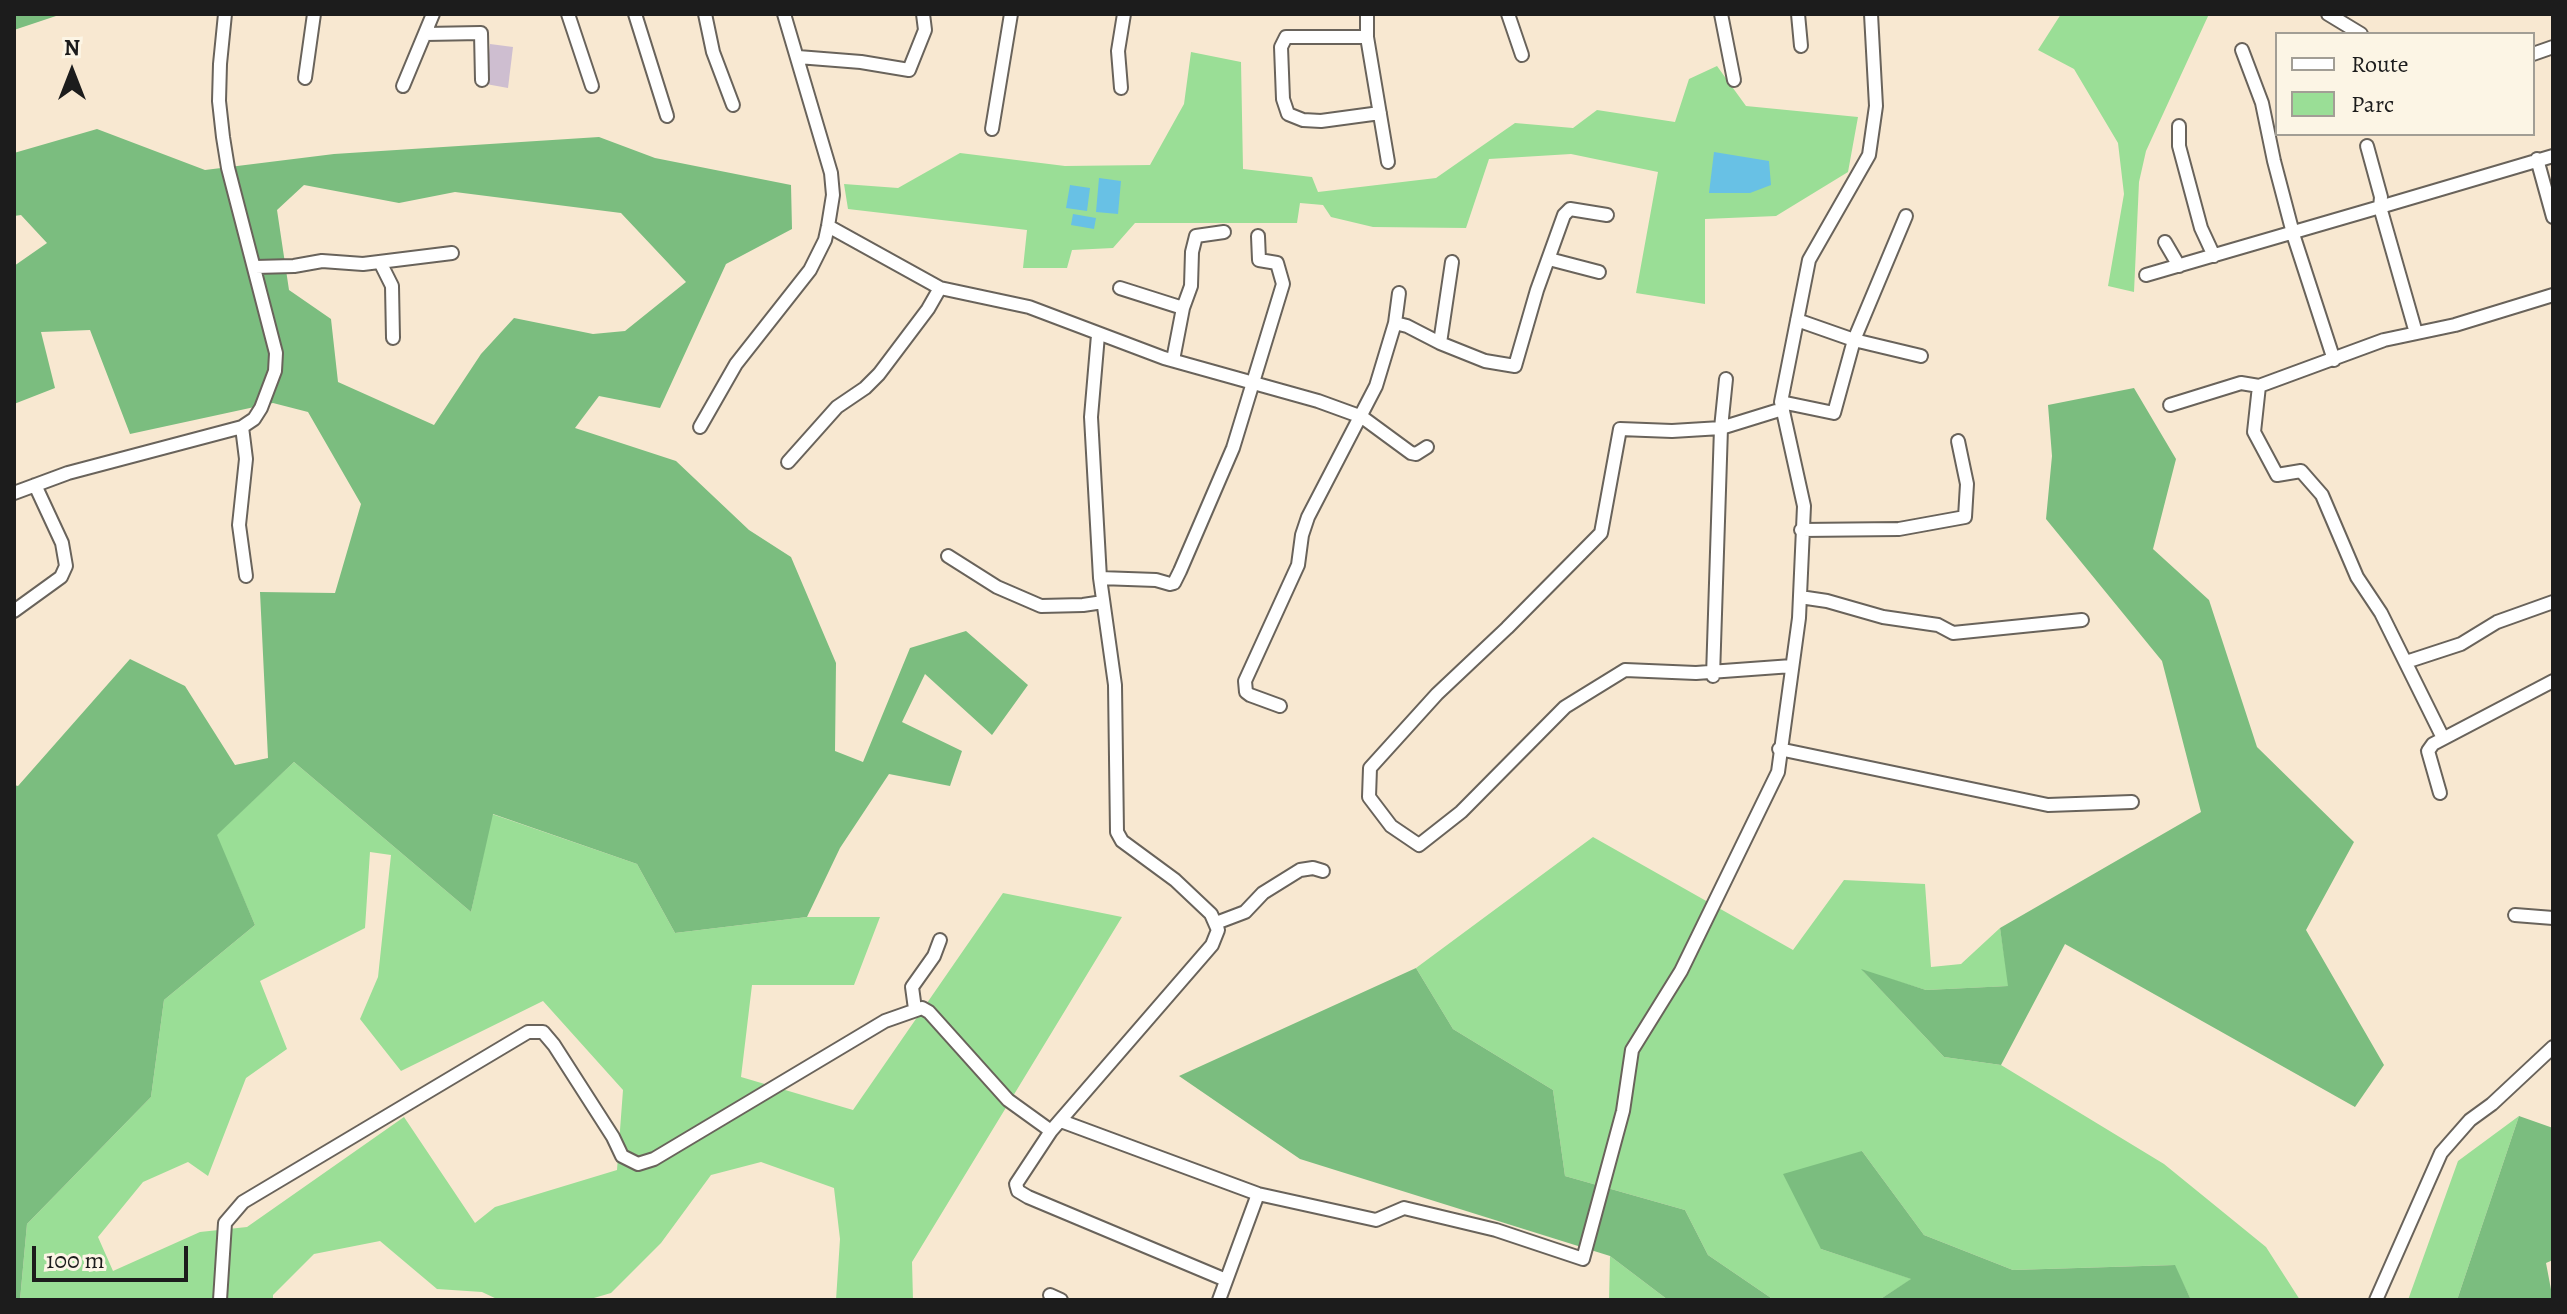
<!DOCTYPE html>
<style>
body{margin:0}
#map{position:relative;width:2567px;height:1314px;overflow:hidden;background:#f8e8d1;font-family:Alegreya,serif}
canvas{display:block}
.frame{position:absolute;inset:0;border:16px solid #1c1c1c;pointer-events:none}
.legend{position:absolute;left:2275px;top:32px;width:260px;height:104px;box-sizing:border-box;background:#fcf5e5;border:2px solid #a29e95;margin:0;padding:10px 14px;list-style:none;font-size:24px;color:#1c1c1c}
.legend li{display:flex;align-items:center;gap:16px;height:40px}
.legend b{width:40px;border:2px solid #a29e95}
.north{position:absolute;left:32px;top:32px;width:80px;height:80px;-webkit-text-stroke:6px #fcf5e5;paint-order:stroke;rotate:0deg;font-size:22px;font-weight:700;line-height:32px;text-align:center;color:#1c1c1c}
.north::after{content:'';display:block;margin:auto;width:28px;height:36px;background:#1c1c1c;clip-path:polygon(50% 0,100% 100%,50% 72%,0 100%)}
.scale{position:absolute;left:32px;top:1246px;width:156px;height:36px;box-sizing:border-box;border:4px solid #1c1c1c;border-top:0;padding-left:10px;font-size:24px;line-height:28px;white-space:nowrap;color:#1c1c1c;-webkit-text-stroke:6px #fcf5e5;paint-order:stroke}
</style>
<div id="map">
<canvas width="2567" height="1314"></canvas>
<div class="frame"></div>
<ul class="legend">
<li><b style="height:10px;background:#fff"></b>Route</li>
<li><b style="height:22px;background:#9ade96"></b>Parc</li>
</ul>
<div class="north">N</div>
<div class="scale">100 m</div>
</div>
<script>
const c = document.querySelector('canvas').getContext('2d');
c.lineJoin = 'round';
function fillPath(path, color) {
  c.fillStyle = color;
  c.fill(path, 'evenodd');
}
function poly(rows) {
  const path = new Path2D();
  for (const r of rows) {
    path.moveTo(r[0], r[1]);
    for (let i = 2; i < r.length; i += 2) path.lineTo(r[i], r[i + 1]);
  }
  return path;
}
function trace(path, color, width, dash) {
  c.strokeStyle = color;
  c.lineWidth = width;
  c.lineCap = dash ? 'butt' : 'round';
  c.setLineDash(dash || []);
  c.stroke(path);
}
const industrial = poly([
 [490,44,513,47,508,88,486,84]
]);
const green = poly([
 [2061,14,2209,14,2146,151,2139,182,2134,292,2108,286,2124,194,2118,143,2074,69,2038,50],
 [1191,52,1241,62,1243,169,1312,177,1318,192,1436,178,1515,123,1573,128,1597,110,1675,122,1689,79,1717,66,1746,106,1858,117,1848,172,1776,216,1705,219,1705,304,1636,293,1658,172,1571,154,1489,159,1466,228,1373,227,1331,217,1323,205,1300,203,1297,223,1135,223,1113,248,1072,250,1067,268,1023,268,1027,230,848,209,844,184,898,188,960,153,1065,166,1150,165,1184,104],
 [294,762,471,912,492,814,637,864,675,933,807,917,880,917,854,985,752,985,741,1077,853,1110,1003,893,1122,917,912,1262,913,1300,836,1300,840,1239,834,1188,761,1162,711,1175,661,1243,611,1293,587,1300,499,1300,482,1292,437,1289,380,1241,314,1254,273,1295,273,1300,20,1300,27,1224,151,1097,164,1000,255,925,216,835],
 [370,852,391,855,378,977,360,1019,401,1071,543,1001,623,1090,617,1170,495,1207,475,1223,404,1117,247,1227,200,1232,113,1271,98,1237,143,1182,188,1162,208,1176,246,1078,287,1049,260,981,365,928],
 [1593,837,1793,950,1844,880,1925,884,1931,967,1961,964,2000,928,2009,986,1926,990,1863,971,1944,1057,2001,1065,2164,1164,2266,1247,2300,1300,2191,1300,2174,1265,2013,1270,1924,1235,1862,1151,1821,1249,1912,1279,1879,1300,1774,1300,1708,1255,1685,1210,1565,1176,1553,1090,1453,1029,1416,968],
 [2519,1116,2457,1300,2408,1300,2458,1161],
 [1610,1256,1668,1300,1609,1300]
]);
const forest = poly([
 [14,14,62,14,14,30],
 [97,129,205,170,334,154,599,137,655,158,791,185,792,229,726,264,660,408,599,396,575,428,676,461,749,530,791,557,836,663,835,751,863,762,910,648,966,631,1028,685,992,735,925,674,902,722,962,751,950,786,889,774,840,848,807,917,675,933,637,864,493,814,471,912,294,762,217,835,255,925,164,1000,151,1097,27,1224,20,1300,14,1300,14,785,18,786,130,659,185,686,235,765,268,758,260,592,335,593,361,504,308,412,273,403,130,434,90,330,41,332,55,388,14,404,14,266,47,243,21,215,14,216,14,153],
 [304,185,399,203,455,192,621,213,686,282,625,331,593,334,514,318,481,354,434,425,338,382,331,319,289,290,277,210],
 [2134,388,2176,459,2153,549,2209,600,2257,747,2354,842,2306,930,2384,1065,2355,1107,2065,944,2001,1065,1944,1057,1861,969,1926,990,2008,986,2000,928,2201,812,2162,661,2046,519,2052,456,2048,405],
 [1416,968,1453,1029,1553,1090,1565,1176,1685,1210,1708,1255,1774,1300,1668,1300,1610,1256,1300,1159,1179,1076],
 [2519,1116,2553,1128,2553,1260,2546,1263,2553,1300,2457,1300],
 [1862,1151,1924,1235,2013,1270,2175,1265,2191,1300,1879,1300,1911,1279,1821,1249,1783,1174]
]);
const water = poly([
 [1714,152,1769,161,1771,185,1750,193,1709,193],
 [1099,178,1121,181,1118,214,1096,212],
 [1070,185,1090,188,1087,211,1066,208],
 [1073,214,1096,218,1094,229,1071,225]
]);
const street = poly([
 [568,14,592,86],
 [635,14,667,116],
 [705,14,713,52,733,105],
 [1367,14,1367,37,1388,162],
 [1508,14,1522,55],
 [1721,14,1734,80],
 [1798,14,1801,46],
 [2328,14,2361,34],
 [425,34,481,33,482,80],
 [1367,37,1286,37,1281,47,1283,99,1288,114,1303,120,1321,121,1380,113],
 [2242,50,2262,103,2274,161,2294,237,2334,360],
 [2533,54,2553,47],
 [798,57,861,62,909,70,925,30,923,14],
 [305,78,314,14],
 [403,86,433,14],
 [1121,88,1118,51,1124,14],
 [2179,126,2179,146,2201,228,2214,256],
 [992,129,1011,14],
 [2367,146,2381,197,2380,207,2553,156],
 [2537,159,2553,217],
 [1906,216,1854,340,1921,356],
 [828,226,940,288,1029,307,1164,358,1318,401,1362,417,1411,453,1416,454,1427,447],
 [2165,242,2179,266],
 [1549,259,1599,272],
 [380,262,392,286,393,338],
 [255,267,294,266,322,261,363,264,452,253],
 [2146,275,2380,207,2416,333],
 [1120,288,1183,308],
 [1395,323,1407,326,1440,343,1485,361,1515,366,1537,290,1564,215,1570,209,1607,215],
 [1098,335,1091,417,1100,578,1115,685,1117,832,1122,841,1175,880,1211,914,1218,930,1212,945,1051,1131,1016,1184,1018,1191,1028,1197,1226,1280],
 [1440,343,1452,262],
 [1173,360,1183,308,1191,286,1192,252,1196,236,1224,232],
 [2259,386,2254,432,2277,475,2301,471,2322,495,2357,577,2381,613,2443,738],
 [1781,402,1834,413,1854,340,1797,320],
 [2170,405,2241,383,2259,386,2384,340,2455,325,2553,295],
 [1776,411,1721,428,1672,431,1620,429,1601,533,1507,628,1437,694,1370,768,1369,797,1391,826,1419,845,1461,812,1565,707,1625,670,1696,673,1792,666],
 [242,427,246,459,239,525,246,576],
 [700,427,736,364,810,270,825,240,828,226,833,195,831,173,784,14],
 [788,462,837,407,865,388,879,374,928,309,940,288],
 [14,493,68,473,242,427,254,419,261,408,275,371,276,353,228,168,223,137,219,101,220,64,225,14],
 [1801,530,1899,529,1965,517,1967,484,1958,441],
 [948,556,997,587,1041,606,1083,605,1103,602],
 [1100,578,1156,580,1170,584,1174,583,1180,571,1233,448,1283,284,1277,263,1259,260,1258,236],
 [1800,597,1827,601,1883,617,1938,625,1953,633,2082,620],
 [14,611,61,577,66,566,62,543,35,485],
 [2406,662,2461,644,2497,622,2553,602],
 [1713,676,1721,428,1726,379],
 [1280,706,1250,695,1246,692,1245,681,1298,565,1302,535,1308,517,1376,386,1395,323,1399,293],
 [1779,749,2048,805,2132,802],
 [2440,793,2428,751,2433,744,2553,681],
 [2515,915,2553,918],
 [1216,923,1245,912,1263,893,1300,870,1313,868,1323,871],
 [915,1009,912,987,934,956,940,940],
 [1061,1121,1258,1194,1376,1220,1404,1208,1496,1230,1583,1259,1623,1111,1632,1050,1681,971,1778,772,1799,618,1804,506,1781,402,1809,260,1869,155,1876,106,1871,14],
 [1050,1295,1061,1300],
 [220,1300,225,1223,243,1202,528,1032,543,1032,554,1045,613,1137,622,1156,638,1164,654,1159,885,1021,922,1008,929,1012,1008,1100,1051,1131],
 [1219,1300,1258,1194],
 [2376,1300,2441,1153,2470,1120,2492,1104,2553,1047]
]);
fillPath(industrial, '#cebed0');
fillPath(green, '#9ade96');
fillPath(forest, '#7bbd7f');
fillPath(water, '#68c1e5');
trace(street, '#69635b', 16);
trace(street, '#fff', 12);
</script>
